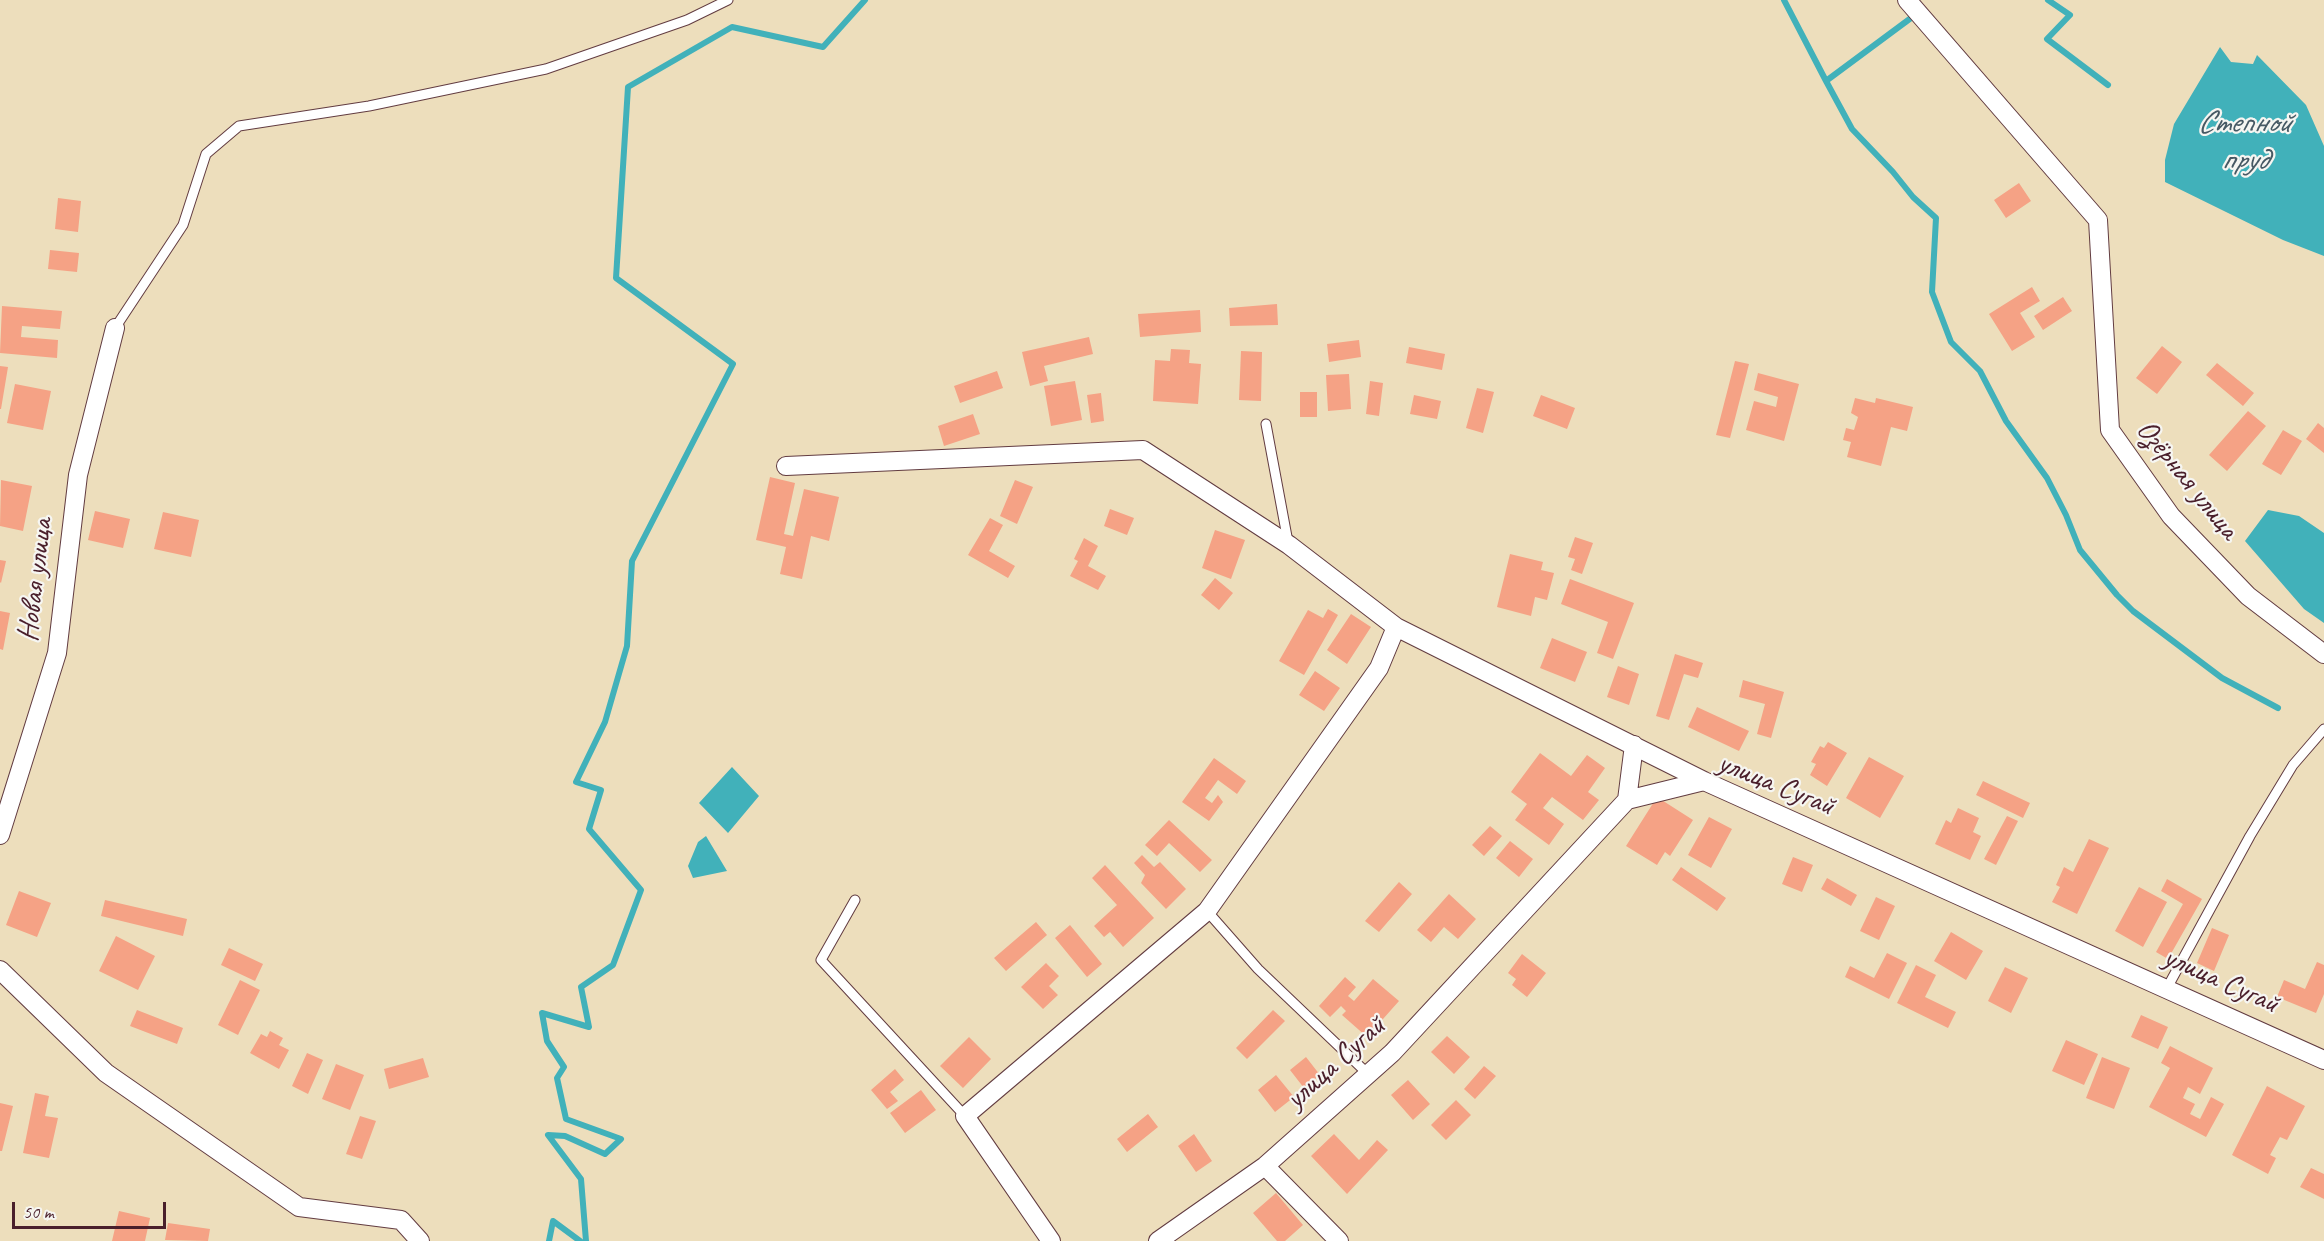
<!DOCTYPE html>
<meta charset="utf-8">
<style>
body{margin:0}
#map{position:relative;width:2324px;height:1241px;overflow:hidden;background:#eddebc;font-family:Caveat,sans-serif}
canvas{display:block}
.scale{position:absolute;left:12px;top:1202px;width:154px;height:27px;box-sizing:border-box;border:3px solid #4a1f2b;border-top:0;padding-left:8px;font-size:18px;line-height:21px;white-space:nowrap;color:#4a1f2b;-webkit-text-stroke:4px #f6f6f2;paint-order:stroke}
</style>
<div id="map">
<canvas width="2324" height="1241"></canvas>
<div class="scale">50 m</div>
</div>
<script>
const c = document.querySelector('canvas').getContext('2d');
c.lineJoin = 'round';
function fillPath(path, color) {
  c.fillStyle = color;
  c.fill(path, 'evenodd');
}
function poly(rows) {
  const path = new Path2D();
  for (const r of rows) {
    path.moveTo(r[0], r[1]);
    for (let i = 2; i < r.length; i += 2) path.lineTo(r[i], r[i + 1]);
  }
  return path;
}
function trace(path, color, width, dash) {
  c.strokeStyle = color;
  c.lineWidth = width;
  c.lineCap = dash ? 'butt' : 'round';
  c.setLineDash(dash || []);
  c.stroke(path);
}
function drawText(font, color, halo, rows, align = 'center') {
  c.font = font + ' Caveat,sans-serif';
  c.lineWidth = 4.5;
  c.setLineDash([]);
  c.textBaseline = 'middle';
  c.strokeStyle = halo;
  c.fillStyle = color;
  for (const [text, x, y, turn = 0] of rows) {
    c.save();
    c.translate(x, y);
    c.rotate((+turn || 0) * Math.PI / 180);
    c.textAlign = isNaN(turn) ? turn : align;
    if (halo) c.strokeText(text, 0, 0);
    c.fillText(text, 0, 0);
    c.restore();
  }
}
const water = poly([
 [2220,47,2231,62,2253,64,2257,55,2306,105,2324,146,2324,256,2283,240,2165,182,2165,160,2174,124],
 [2268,510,2299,516,2324,533,2324,623,2304,609,2245,541],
 [732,767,759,796,728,833,699,803],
 [706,836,727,871,693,878,688,866,698,842]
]);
const stream = poly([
 [1784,0,1826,81,1915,15],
 [2048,0,2070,15,2047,39,2108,85],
 [1826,81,1852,129,1893,172,1913,197,1936,218,1932,292,1951,342,1980,371,2006,421,2047,478,2066,515,2080,550,2117,595,2133,611,2222,678,2278,708],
 [549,1241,553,1221,580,1241],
 [586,1241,581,1179,548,1135,565,1136,605,1154,621,1139,566,1119,557,1078,564,1067,547,1041,542,1013,589,1027,581,987,613,965,641,890,589,829,601,790,576,782,605,722,627,646,632,561,733,364,616,278,628,87,732,27,823,47,865,0]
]);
const building = poly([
 [2019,183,2031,201,2006,218,1994,200],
 [58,198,81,201,78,232,55,229],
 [50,250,79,253,77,272,48,269],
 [2032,287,2040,301,2020,313,2035,337,2012,351,1989,314],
 [2063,297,2072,311,2043,330,2034,316],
 [1277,304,1278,325,1230,326,1229,308],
 [2,306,62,311,60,329,22,326,21,337,58,340,57,358,0,353],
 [1200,310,1201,332,1140,337,1138,314],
 [1089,337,1093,354,1044,366,1048,381,1030,386,1022,352],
 [1359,340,1361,357,1329,362,1327,344],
 [2162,346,2182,362,2157,394,2136,378],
 [1409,347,1445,354,1442,370,1406,363],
 [1171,349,1190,350,1189,363,1201,364,1198,404,1153,401,1155,360,1170,361],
 [1241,351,1262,352,1261,401,1239,400],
 [1735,361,1749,364,1730,438,1716,435],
 [2217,363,2254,393,2243,406,2206,375],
 [0,366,8,367,1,409,0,409],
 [997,371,1003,388,960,403,954,386],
 [1758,373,1799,384,1784,441,1746,430,1754,401,1776,407,1778,397,1754,390],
 [1349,374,1351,409,1328,411,1326,375],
 [1075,381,1082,420,1051,426,1044,386],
 [1370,381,1383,383,1379,416,1366,414],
 [15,384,51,391,43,430,7,423],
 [1477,388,1494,392,1483,433,1466,428],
 [1300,392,1317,392,1317,417,1300,417],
 [1101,393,1104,421,1091,423,1087,395],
 [1414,395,1441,401,1437,419,1410,414],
 [1541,395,1575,408,1567,429,1533,416],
 [1855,398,1875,403,1876,398,1913,407,1907,431,1891,427,1881,466,1847,457,1851,442,1843,440,1846,428,1854,430,1858,417,1851,413],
 [2248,411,2266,426,2227,471,2209,455],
 [973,414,980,434,944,446,938,426],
 [2318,423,2324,428,2324,453,2306,439],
 [2283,430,2302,441,2281,475,2262,464],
 [770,477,795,483,784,534,793,536,804,489,839,497,829,541,811,536,802,579,780,574,786,547,756,540],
 [1,480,32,486,23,531,0,526],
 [1015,480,1033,487,1017,524,1000,516],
 [1110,509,1134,518,1127,535,1104,526],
 [95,511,130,519,123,548,88,540],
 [163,512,199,520,191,557,154,549],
 [990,518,1003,525,989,551,1015,566,1008,578,968,555],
 [1215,530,1245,540,1231,579,1202,568],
 [1575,537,1593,543,1582,574,1571,570,1575,559,1568,557],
 [1084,538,1098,546,1088,566,1106,576,1098,590,1070,576,1078,561,1074,559],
 [1510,554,1543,562,1541,570,1554,573,1547,600,1535,597,1531,616,1497,607],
 [0,560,6,561,1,583,0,582],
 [1215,578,1233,593,1219,610,1201,595],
 [1570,579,1634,603,1613,659,1597,653,1608,622,1561,604],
 [1328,609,1338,615,1304,675,1279,661,1308,610,1323,618],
 [0,611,10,613,3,650,0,649],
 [1351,614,1371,627,1347,664,1327,650],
 [1552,638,1587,652,1575,682,1540,668],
 [1675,654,1703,663,1698,678,1684,674,1669,720,1656,716],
 [1618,666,1639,674,1629,705,1607,697],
 [1315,671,1340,688,1324,711,1299,695],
 [1743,680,1784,692,1771,738,1757,734,1765,704,1739,697],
 [1697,707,1749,731,1739,751,1688,727],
 [1828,742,1847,753,1827,786,1810,775,1816,764,1811,762,1820,746,1824,748],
 [1540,753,1571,776,1587,755,1605,768,1588,792,1599,800,1583,820,1552,797,1543,808,1564,824,1549,845,1515,820,1527,804,1511,792],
 [1869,757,1904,776,1880,818,1846,798],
 [1214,758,1246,781,1237,794,1218,780,1205,798,1212,803,1218,795,1223,802,1209,821,1182,802],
 [1983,781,2030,803,2023,818,1976,795],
 [1657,797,1693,820,1670,856,1665,852,1657,865,1626,846],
 [1958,808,1979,818,1973,832,1981,836,1970,860,1935,844,1946,820,1951,823],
 [2007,816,2018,821,1996,865,1984,859],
 [1709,817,1732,829,1711,868,1688,855],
 [1169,820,1212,860,1200,872,1169,843,1157,856,1145,845],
 [1490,826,1502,836,1484,856,1472,845],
 [2089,839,2109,848,2077,914,2052,902,2060,887,2056,885,2064,867,2073,872],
 [1510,841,1533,859,1519,877,1496,858],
 [1142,855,1154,867,1160,862,1186,889,1166,909,1141,883,1145,875,1134,863],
 [1793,857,1813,865,1802,892,1782,884],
 [1105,865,1154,918,1123,947,1110,932,1104,937,1094,926,1117,905,1092,878],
 [1681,867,1726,898,1717,911,1672,880],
 [1827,878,1857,895,1851,906,1821,889],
 [2167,879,2202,899,2168,959,2156,952,2183,904,2161,891],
 [1399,882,1412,894,1379,932,1365,921],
 [2139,887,2167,902,2143,947,2115,931],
 [19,891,51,903,37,937,6,925],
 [1449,894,1476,919,1458,939,1444,927,1431,942,1417,930],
 [1876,897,1895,906,1879,940,1860,931],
 [105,900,187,919,183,936,101,916],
 [1036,922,1047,935,1006,971,994,958],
 [1070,925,1102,964,1087,977,1055,938],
 [2212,928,2229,935,2214,971,2197,963],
 [1951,932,1983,951,1966,980,1934,961],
 [116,936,155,956,138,990,99,971],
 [229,948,263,964,255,981,221,965],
 [1887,953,1907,963,1889,999,1845,977,1850,966,1874,978],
 [1522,954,1546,973,1527,997,1512,985,1516,979,1508,973],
 [2317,962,2324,965,2324,994,2316,1013,2277,997,2284,980,2305,989],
 [1046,963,1059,976,1049,986,1058,995,1043,1009,1021,987],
 [1916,965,1936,975,1925,997,1956,1012,1948,1028,1897,1003],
 [2005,967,2028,978,2011,1013,1988,1001],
 [1345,977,1356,987,1348,996,1354,1001,1373,979,1399,1001,1367,1037,1342,1015,1346,1011,1341,1006,1330,1017,1319,1006],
 [240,980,260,990,238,1035,218,1025],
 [137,1010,183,1028,177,1044,130,1026],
 [1273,1010,1285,1021,1247,1059,1236,1048],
 [2141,1015,2168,1027,2158,1049,2131,1037],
 [270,1031,283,1038,279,1045,289,1050,279,1069,250,1053,261,1034,267,1037],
 [1447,1036,1470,1057,1454,1074,1431,1052],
 [969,1037,991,1059,963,1088,940,1066],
 [2066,1040,2098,1054,2084,1085,2052,1071],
 [2170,1046,2213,1068,2200,1094,2188,1087,2183,1098,2195,1104,2190,1114,2200,1119,2211,1097,2224,1104,2206,1137,2149,1107,2170,1068,2161,1063],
 [307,1053,323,1060,308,1094,292,1086],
 [1306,1057,1320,1075,1304,1088,1290,1070],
 [2102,1057,2130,1068,2114,1109,2086,1098],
 [423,1058,429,1077,389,1089,384,1069],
 [336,1064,364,1075,350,1110,322,1099],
 [1484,1066,1496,1076,1475,1099,1464,1089],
 [895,1069,904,1080,890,1092,898,1101,887,1109,871,1090],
 [1276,1075,1294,1097,1275,1112,1258,1090],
 [1408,1080,1430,1104,1413,1120,1391,1095],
 [2267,1086,2305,1106,2287,1140,2280,1137,2270,1155,2276,1158,2268,1174,2232,1155],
 [921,1090,936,1110,905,1133,890,1113],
 [35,1093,49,1096,45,1116,58,1118,49,1158,23,1153],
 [1456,1100,1471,1115,1446,1140,1431,1125],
 [0,1103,13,1106,2,1151,0,1151],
 [1148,1114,1158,1127,1127,1152,1117,1139],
 [360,1116,376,1121,362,1159,346,1154],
 [1194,1134,1212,1161,1196,1172,1178,1146],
 [1334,1134,1359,1160,1377,1140,1388,1150,1347,1194,1311,1156],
 [2311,1168,2324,1174,2324,1199,2300,1187],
 [1276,1193,1303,1225,1285,1241,1277,1241,1253,1213],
 [119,1211,150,1218,145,1241,112,1241],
 [168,1223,210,1229,208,1241,165,1240]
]);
const lane = poly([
 [115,328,183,225,206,154,239,126,369,106,546,69,687,20,728,0],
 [1266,424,1288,542],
 [855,900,821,960,965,1116],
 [1207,911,1258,969,1368,1074],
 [2167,988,2250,836,2293,765,2324,729]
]);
const street = poly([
 [1907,0,2098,220,2110,430,2171,516,2248,596,2324,654],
 [786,466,1143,450,1289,545,1396,627,1704,781,2324,1060],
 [1627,800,1634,745],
 [0,835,57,653,78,475,115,328],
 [0,970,106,1073,299,1207,401,1220,420,1241],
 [1265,1166,1339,1241],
 [1051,1241,965,1116,1207,911,1379,668,1396,627],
 [1158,1241,1265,1166,1392,1053,1627,800,1704,781]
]);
const streetNames = [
 ["Озёрная улица",2187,480,51],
 ["Новая улица",36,580,-83],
 ["улица Сугай",1776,785,22],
 ["улица Сугай",2221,981,24],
 ["улица Сугай",1336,1063,-42]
];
const waterNames = [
 ["Степной",2244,124],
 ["пруд",2244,161]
];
fillPath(water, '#41b1ba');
trace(stream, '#41b1ba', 6);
fillPath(building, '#f5a285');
trace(lane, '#623c41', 11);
trace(street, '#623c41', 20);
trace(lane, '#fff', 9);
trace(street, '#fff', 18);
drawText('30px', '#4a1f2b', '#f6f6f2', streetNames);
drawText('italic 32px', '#465964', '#f6f6f2', waterNames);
</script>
